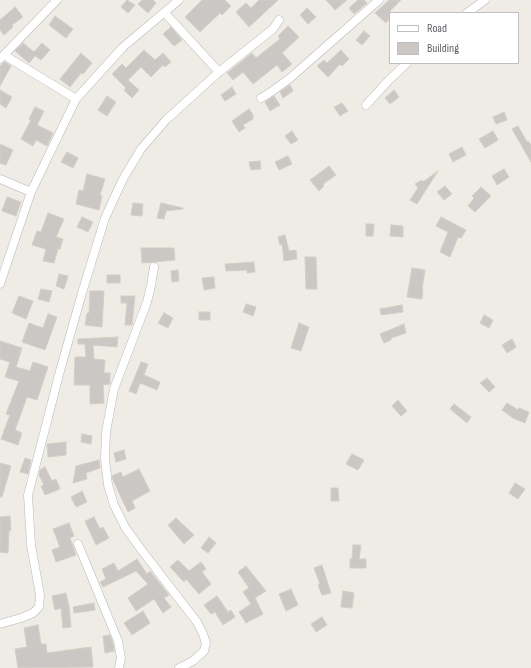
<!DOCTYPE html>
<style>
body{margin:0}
#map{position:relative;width:531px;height:668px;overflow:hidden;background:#efece6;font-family:"Sofia Sans Condensed",sans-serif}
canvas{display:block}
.legend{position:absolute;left:389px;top:12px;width:130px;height:52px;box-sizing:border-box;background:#fff;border:1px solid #bfc0c2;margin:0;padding:5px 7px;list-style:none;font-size:12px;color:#5e6266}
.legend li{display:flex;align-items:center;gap:8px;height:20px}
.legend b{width:20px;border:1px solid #bfc0c2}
</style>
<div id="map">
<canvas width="531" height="668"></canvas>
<ul class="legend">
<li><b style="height:5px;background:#fff"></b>Road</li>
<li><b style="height:11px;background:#cbc7c4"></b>Building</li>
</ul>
</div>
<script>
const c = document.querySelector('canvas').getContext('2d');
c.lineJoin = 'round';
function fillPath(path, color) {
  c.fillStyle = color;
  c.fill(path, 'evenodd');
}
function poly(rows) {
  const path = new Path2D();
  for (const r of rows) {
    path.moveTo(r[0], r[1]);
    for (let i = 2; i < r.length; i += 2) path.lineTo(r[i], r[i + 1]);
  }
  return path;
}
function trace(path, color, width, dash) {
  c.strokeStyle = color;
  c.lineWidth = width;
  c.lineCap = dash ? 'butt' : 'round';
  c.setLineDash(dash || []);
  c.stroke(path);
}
const building = poly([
 [127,0,135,5,128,13,121,7,127,0],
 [142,0,153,0,156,3,148,13,138,4,142,0],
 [202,0,225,0,231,6,222,15,220,13,200,32,185,17,202,0],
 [259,0,278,0,249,27,236,12,246,3,251,8,259,0],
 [326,0,347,0,335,10,326,0],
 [358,0,364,0,367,3,354,14,349,8,358,0],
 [389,0,401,0,390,11,390,18,386,23,375,13,389,0],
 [15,7,23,17,12,25,13,27,4,35,0,30,0,20,15,7],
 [307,8,316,17,308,24,300,15,307,8],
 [55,16,73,29,66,38,49,25,55,16],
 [288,26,299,37,282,53,292,64,282,72,277,65,253,84,243,72,233,80,227,73,252,53,256,58,280,39,278,36,288,26],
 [171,27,182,40,174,46,163,34,171,27],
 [364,31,370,36,362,45,356,40,364,31],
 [23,43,34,52,42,43,50,50,41,60,35,56,29,63,15,51,23,43],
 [144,50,155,60,163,53,171,62,165,67,163,65,151,77,141,67,128,80,139,90,132,98,124,90,126,88,112,74,122,64,126,68,144,50],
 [341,50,349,59,342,66,340,64,328,77,317,66,324,60,327,63,341,50],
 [81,53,92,63,83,74,81,73,70,87,60,79,81,53],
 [5,62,11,66,0,86,0,66,5,62],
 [290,85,293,91,283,98,280,92,290,85],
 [232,87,236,94,225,101,221,95,232,87],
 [0,90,12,97,6,108,0,104,0,90],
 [394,90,399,97,390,104,385,98,394,90],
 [107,96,116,102,107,116,98,110,107,96],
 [274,96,280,105,270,111,265,102,274,96],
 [342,103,348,111,340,116,334,107,342,103],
 [35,107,44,111,37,125,53,133,47,146,36,140,33,146,21,139,31,120,29,119,35,107],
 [249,109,253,115,253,119,243,125,245,128,239,132,232,121,249,109],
 [504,112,507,120,496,124,493,117,504,112],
 [518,126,527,142,528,141,531,145,531,162,512,129,518,126],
 [292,131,298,140,291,144,285,136,292,131],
 [493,131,498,140,485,148,479,139,493,131],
 [0,144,13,150,6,165,0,163,0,144],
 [462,147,466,155,453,162,449,154,462,147],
 [67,152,78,158,73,168,61,162,67,152],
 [288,156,292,164,279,170,275,162,288,156],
 [260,161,261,169,251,170,249,162,260,161],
 [329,166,336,175,323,184,324,186,319,191,310,180,329,166],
 [504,169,509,177,497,185,492,176,504,169],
 [438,171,417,204,410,200,418,188,415,184,422,180,423,182,438,171],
 [87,174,105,179,100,195,102,196,99,210,76,204,79,190,83,191,87,174],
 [445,186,452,194,444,200,437,192,445,186],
 [481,187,491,196,475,212,468,206,474,198,472,196,481,187],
 [7,197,21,202,16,216,2,211,7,197],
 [133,203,143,204,142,216,131,215,133,203],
 [161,203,183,208,183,209,166,211,164,219,157,218,161,203],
 [48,213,64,219,56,237,63,239,60,249,58,249,54,263,43,261,46,249,32,245,37,231,41,232,48,213],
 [82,217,93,222,88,232,77,227,82,217],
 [441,217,466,230,461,238,458,237,450,257,440,252,448,232,436,226,441,217],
 [366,224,374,224,373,236,366,236,366,224],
 [391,225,403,226,403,237,390,236,391,225],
 [285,235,289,251,296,250,297,259,284,261,282,244,280,245,278,237,285,235],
 [141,248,174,248,175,260,142,263,141,248],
 [305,257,316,257,317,289,306,289,305,257],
 [254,262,255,272,247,273,247,270,226,271,225,264,254,262],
 [412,268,425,270,422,289,423,289,422,299,407,297,412,268],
 [178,270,179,281,172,282,171,271,178,270],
 [59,274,68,276,64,289,56,286,59,274],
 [107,275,120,275,120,283,107,283,107,275],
 [214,277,215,288,204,290,202,278,214,277],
 [41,289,52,291,49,302,38,299,41,289],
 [90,291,104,291,102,327,85,325,87,313,89,313,90,291],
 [19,296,33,301,26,319,12,313,19,296],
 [121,296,135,296,132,325,125,325,127,303,121,303,121,296],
 [246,304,256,307,253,316,243,312,246,304],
 [402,305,403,312,381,315,380,309,402,305],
 [199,312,210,312,210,320,199,320,199,312],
 [164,313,173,318,168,328,158,323,164,313],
 [48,314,57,317,45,350,22,342,29,323,43,328,48,314],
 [484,315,493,320,489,328,480,323,484,315],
 [299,323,309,327,301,351,291,348,299,323],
 [404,324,406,333,391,338,391,340,384,343,380,334,404,324],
 [118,337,117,347,93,345,94,359,105,360,104,373,110,373,110,384,103,385,104,403,90,404,90,385,74,385,75,357,86,357,85,344,78,344,78,339,118,337],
 [512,339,516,347,507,353,502,345,512,339],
 [0,341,22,348,16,367,30,371,33,362,48,367,37,400,27,397,15,430,22,433,18,445,1,439,10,415,6,414,19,381,5,377,10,362,0,359,0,341],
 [141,362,148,364,144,375,160,382,157,390,140,383,136,394,129,391,141,362],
 [487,378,495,387,489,392,480,383,487,378],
 [398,400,407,411,401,416,392,406,398,400],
 [507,403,518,410,519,408,529,412,525,423,513,418,502,410,507,403],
 [454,404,471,417,467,423,450,409,454,404],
 [82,434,92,436,91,444,81,442,82,434],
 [66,442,66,455,48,457,47,444,66,442],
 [124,450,126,459,116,462,114,453,124,450],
 [352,454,364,460,358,470,346,464,352,454],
 [25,458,31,460,28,474,20,472,25,458],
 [99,460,100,468,86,473,87,479,73,483,76,466,99,460],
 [0,463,11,466,2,497,0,497,0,463],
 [45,467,52,481,56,479,60,489,45,495,41,486,44,485,39,475,40,470,45,467],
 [139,469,150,491,132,501,135,508,128,512,113,480,112,476,121,472,123,477,139,469],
 [515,483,525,489,518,499,509,493,515,483],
 [331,488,338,488,339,501,331,501,331,488],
 [82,491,87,502,76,507,71,497,82,491],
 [10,516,11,530,9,531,8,553,0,552,0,517,10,516],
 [94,517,100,529,103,527,109,538,96,545,85,521,94,517],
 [176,518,194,535,184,544,168,525,176,518],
 [69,523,74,536,70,538,76,555,56,562,52,550,60,547,53,529,69,523],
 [209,537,216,543,208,553,201,548,209,537],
 [353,545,361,545,359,559,366,559,366,568,350,568,350,559,352,559,353,545],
 [137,559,147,574,150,571,169,595,164,598,171,607,163,613,154,599,136,611,128,598,148,584,136,571,103,587,100,582,106,579,102,569,114,563,118,571,137,559],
 [178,560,189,571,201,562,206,569,202,572,211,584,199,594,186,579,184,582,170,567,178,560],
 [322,565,331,593,322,595,318,585,320,584,314,568,322,565],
 [246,566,266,591,255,598,263,614,246,623,239,612,251,604,243,592,249,588,238,572,246,566],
 [291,589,298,605,286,611,279,594,291,589],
 [343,591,354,593,352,608,341,607,343,591],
 [66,593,69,606,71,627,63,628,61,608,55,610,52,596,66,593],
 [217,596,228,612,231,610,235,617,223,625,215,612,211,614,204,605,217,596],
 [94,603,95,610,74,613,73,607,94,603],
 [143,611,150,623,132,635,124,623,143,611],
 [322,617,327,625,316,632,311,624,322,617],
 [38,625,41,644,46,644,47,653,91,647,93,667,18,668,15,649,27,647,24,628,38,625],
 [110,635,113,643,114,651,105,653,103,636,110,635]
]);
const minor = poly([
 [165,13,219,72],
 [467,13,485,0],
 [4,55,76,99],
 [0,59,57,0],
 [261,98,268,94,289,79,379,0],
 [366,105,389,80,407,63],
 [0,179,31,192],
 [154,267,151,286,147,302,114,389,106,432,105,459,108,485,114,505,125,527,140,548,183,604,197,622,203,634,206,643,204,651,193,661,179,668],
 [0,284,31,192,76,99,123,47,179,0],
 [78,544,118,641,121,658,119,668],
 [0,624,21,618,33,613,39,607,40,595,31,545,28,495,60,371,82,293,105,218,123,179,141,149,166,120,219,72,273,29,279,20]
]);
fillPath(building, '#cbc7c4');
trace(building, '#d4cec5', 1);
trace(minor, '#b4b7ba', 9);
trace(minor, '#fff', 8);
</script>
